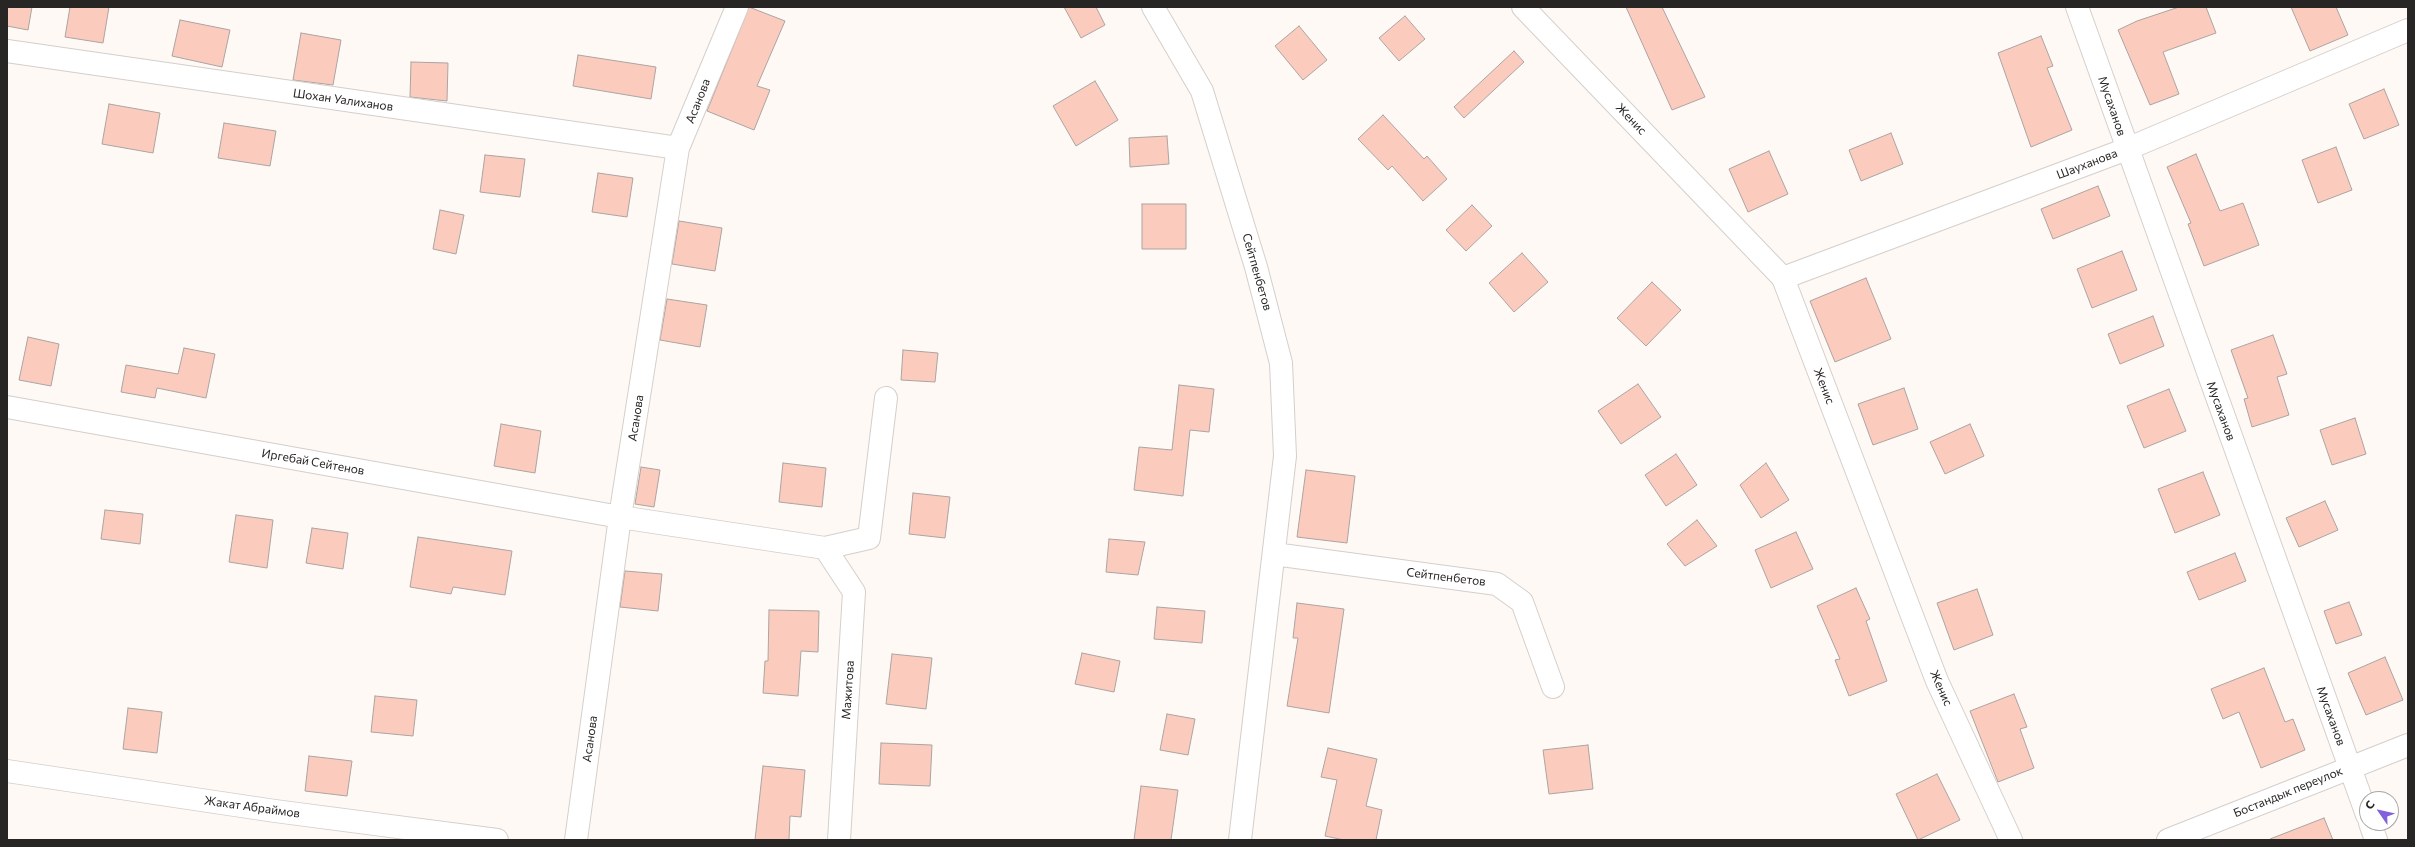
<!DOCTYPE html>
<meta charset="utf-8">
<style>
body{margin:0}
#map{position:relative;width:2415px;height:847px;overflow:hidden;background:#fff9f5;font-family:Commissioner,sans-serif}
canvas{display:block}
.frame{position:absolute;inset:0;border:8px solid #282625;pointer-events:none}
.north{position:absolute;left:2359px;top:791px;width:40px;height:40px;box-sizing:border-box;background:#fff;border:1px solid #a9a8a8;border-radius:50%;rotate:304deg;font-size:11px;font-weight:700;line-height:16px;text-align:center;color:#282625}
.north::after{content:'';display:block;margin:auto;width:14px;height:18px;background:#8261dc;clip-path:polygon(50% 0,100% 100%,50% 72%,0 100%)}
</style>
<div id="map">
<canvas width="2415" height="847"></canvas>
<div class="frame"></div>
<div class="north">С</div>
</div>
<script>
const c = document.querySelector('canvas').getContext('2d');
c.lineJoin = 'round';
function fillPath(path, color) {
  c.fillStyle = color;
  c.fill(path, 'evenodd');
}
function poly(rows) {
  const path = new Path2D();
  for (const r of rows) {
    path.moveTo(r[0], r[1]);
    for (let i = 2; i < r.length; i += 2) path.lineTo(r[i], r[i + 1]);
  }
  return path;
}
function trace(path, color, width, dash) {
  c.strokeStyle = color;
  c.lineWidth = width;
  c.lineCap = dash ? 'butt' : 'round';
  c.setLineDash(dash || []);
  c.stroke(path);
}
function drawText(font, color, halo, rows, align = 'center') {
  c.font = font + ' Commissioner,sans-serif';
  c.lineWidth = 3;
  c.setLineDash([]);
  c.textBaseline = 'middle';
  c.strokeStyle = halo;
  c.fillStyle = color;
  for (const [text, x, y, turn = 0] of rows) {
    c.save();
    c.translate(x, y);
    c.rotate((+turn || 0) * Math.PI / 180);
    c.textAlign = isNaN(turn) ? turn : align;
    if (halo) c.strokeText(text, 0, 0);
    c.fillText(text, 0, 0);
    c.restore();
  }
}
const building = poly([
 [7,7,32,7,28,30,7,26,7,7],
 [70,7,109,7,103,43,65,37,70,7],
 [749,7,785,21,757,86,770,90,754,130,707,111,749,7],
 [1064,7,1096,7,1105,25,1081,38,1064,7],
 [1626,7,1662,7,1705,97,1672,110,1626,7],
 [2179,7,2206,7,2216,33,2163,52,2179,94,2150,105,2118,30,2137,21,2179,7],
 [2291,7,2336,7,2348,35,2310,51,2291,7],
 [1405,16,1425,39,1399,61,1379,38,1405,16],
 [180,20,230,30,222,67,172,56,180,20],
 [1299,26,1327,60,1303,80,1275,46,1299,26],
 [301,33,341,40,333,85,293,80,301,33],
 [2041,36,2053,66,2047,68,2072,130,2031,147,1998,53,2041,36],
 [1514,51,1524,62,1464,118,1454,107,1514,51],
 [578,55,656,67,651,99,573,86,578,55],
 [411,62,448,63,447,101,410,97,411,62],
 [1095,81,1118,120,1076,146,1053,106,1095,81],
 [2384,89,2399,125,2364,139,2349,104,2384,89],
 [109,104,160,113,153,153,102,144,109,104],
 [1383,115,1424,159,1427,156,1447,179,1423,201,1392,166,1388,170,1358,139,1383,115],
 [224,123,276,131,270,166,218,158,224,123],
 [1891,133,1903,164,1861,181,1849,150,1891,133],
 [1167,136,1169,164,1130,167,1129,138,1167,136],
 [2336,147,2352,190,2318,203,2302,160,2336,147],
 [1769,151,1788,194,1748,212,1729,169,1769,151],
 [2196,154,2220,211,2243,203,2259,245,2204,266,2188,224,2191,223,2167,167,2196,154],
 [485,155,525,159,520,197,480,192,485,155],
 [598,173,633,178,627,217,592,212,598,173],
 [2098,186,2110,216,2053,239,2041,209,2098,186],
 [1142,204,1186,204,1186,249,1142,249,1142,204],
 [1472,205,1492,226,1466,251,1446,230,1472,205],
 [440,210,464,215,456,254,433,249,440,210],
 [679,221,722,228,715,271,672,264,679,221],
 [2122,251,2137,290,2092,308,2077,269,2122,251],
 [1522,253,1548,282,1514,312,1489,283,1522,253],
 [1866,278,1891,339,1835,362,1810,301,1866,278],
 [1652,282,1681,310,1646,346,1617,318,1652,282],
 [667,299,707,305,700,347,660,340,667,299],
 [2153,316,2164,346,2120,364,2108,334,2153,316],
 [2273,335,2287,374,2277,377,2289,415,2252,427,2244,399,2248,398,2231,350,2273,335],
 [28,337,59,344,51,386,19,380,28,337],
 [184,348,215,354,206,398,157,388,155,398,121,392,126,365,178,374,184,348],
 [903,350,938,353,935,382,901,380,903,350],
 [1638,384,1661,417,1621,444,1598,411,1638,384],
 [1179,385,1214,389,1209,432,1190,430,1183,496,1134,490,1139,447,1172,450,1179,385],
 [1904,388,1918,429,1873,445,1858,404,1904,388],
 [2169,389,2186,431,2144,448,2127,406,2169,389],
 [2355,418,2366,454,2332,465,2320,430,2355,418],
 [501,424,541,431,535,473,494,466,501,424],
 [1970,424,1984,456,1945,474,1930,442,1970,424],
 [1676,454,1697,485,1666,506,1645,475,1676,454],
 [783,463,826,468,822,507,779,502,783,463],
 [1766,463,1789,500,1761,518,1740,485,1766,463],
 [641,467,660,470,654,507,635,504,641,467],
 [1306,470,1355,476,1347,543,1297,537,1306,470],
 [2203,472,2220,515,2175,533,2158,489,2203,472],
 [913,493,950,497,945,538,909,534,913,493],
 [2325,501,2338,530,2299,547,2286,518,2325,501],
 [105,510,143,514,140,544,101,539,105,510],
 [236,515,273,520,267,568,229,562,236,515],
 [1697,520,1717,546,1685,566,1667,544,1697,520],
 [312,528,348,533,343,569,306,563,312,528],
 [1796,532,1813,569,1771,588,1755,550,1796,532],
 [418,537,512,551,505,595,453,587,451,594,410,587,418,537],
 [1109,539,1145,542,1138,575,1106,572,1109,539],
 [2235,553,2246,581,2199,600,2187,572,2235,553],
 [625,571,662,574,658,611,620,607,625,571],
 [1856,588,1870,619,1866,621,1887,681,1849,696,1835,660,1840,659,1817,606,1856,588],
 [1977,589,1993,635,1954,650,1937,603,1977,589],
 [2349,602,2362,635,2336,644,2324,611,2349,602],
 [1297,603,1344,609,1329,713,1287,706,1298,638,1293,638,1297,603],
 [1157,607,1205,611,1202,643,1154,639,1157,607],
 [769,610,819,611,818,652,801,651,798,696,763,693,765,661,768,661,769,610],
 [1082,653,1120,661,1114,692,1075,684,1082,653],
 [892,654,932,658,926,709,886,704,892,654],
 [2385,657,2403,700,2366,715,2348,673,2385,657],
 [2264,668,2285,722,2293,719,2305,750,2261,768,2239,712,2223,719,2211,689,2264,668],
 [2014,694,2027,727,2020,729,2034,768,1998,782,1970,711,2014,694],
 [375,696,417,700,413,736,371,732,375,696],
 [128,708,162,712,157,753,123,749,128,708],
 [1167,714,1195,719,1188,755,1160,750,1167,714],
 [881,743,932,745,930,786,879,784,881,743],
 [1588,745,1593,789,1549,794,1543,750,1588,745],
 [1328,748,1377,759,1366,806,1382,810,1376,840,1344,840,1325,836,1337,780,1321,777,1328,748],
 [309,756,352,761,347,796,305,791,309,756],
 [763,766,805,770,801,817,790,816,789,840,755,840,763,766],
 [1937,774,1960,820,1918,840,1896,794,1937,774],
 [1141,786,1178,790,1171,840,1134,840,1141,786],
 [2324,818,2333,840,2270,840,2270,839,2324,818]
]);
const minor = poly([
 [1153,7,1202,91,1256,267,1281,363,1285,456,1240,840],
 [1523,7,1783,278,1937,681,2011,840],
 [2077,7,2367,815],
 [7,51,678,148],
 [1783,278,2127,149,2408,30],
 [7,407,620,517,825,548,854,592,839,840],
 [825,548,869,538,886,398],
 [1274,554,1497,584,1522,602,1553,687],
 [7,771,275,811,497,840],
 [2370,823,2376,840],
 [576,840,620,517,678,148,737,7],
 [2168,840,2408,745]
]);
const streetNames = [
 ["Шохан Уалиханов",343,100,8],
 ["Асанова",698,101,-68],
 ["Мусаханов",2112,106,71],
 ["Женис",1631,119,46],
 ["Шауханова",2087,164,-21],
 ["Сейтпенбетов",1257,272,74],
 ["Женис",1824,386,69],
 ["Мусаханов",2221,411,70],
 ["Асанова",636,418,-81],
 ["Иргебай Сейтенов",313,462,10],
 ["Сейтпенбетов",1446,577,7],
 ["Женис",1941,688,66],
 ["Мажитова",848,690,-86],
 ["Мусаханов",2331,716,70],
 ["Асанова",590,739,-82],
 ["Бостандык переулок",2288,792,-22],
 ["Жакат Абраймов",252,807,8]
];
fillPath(building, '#fbcbbe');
trace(building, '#aba4a2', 1);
trace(minor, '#d4cfcb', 24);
trace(minor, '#fff', 22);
drawText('12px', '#282625', '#fff', streetNames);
</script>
